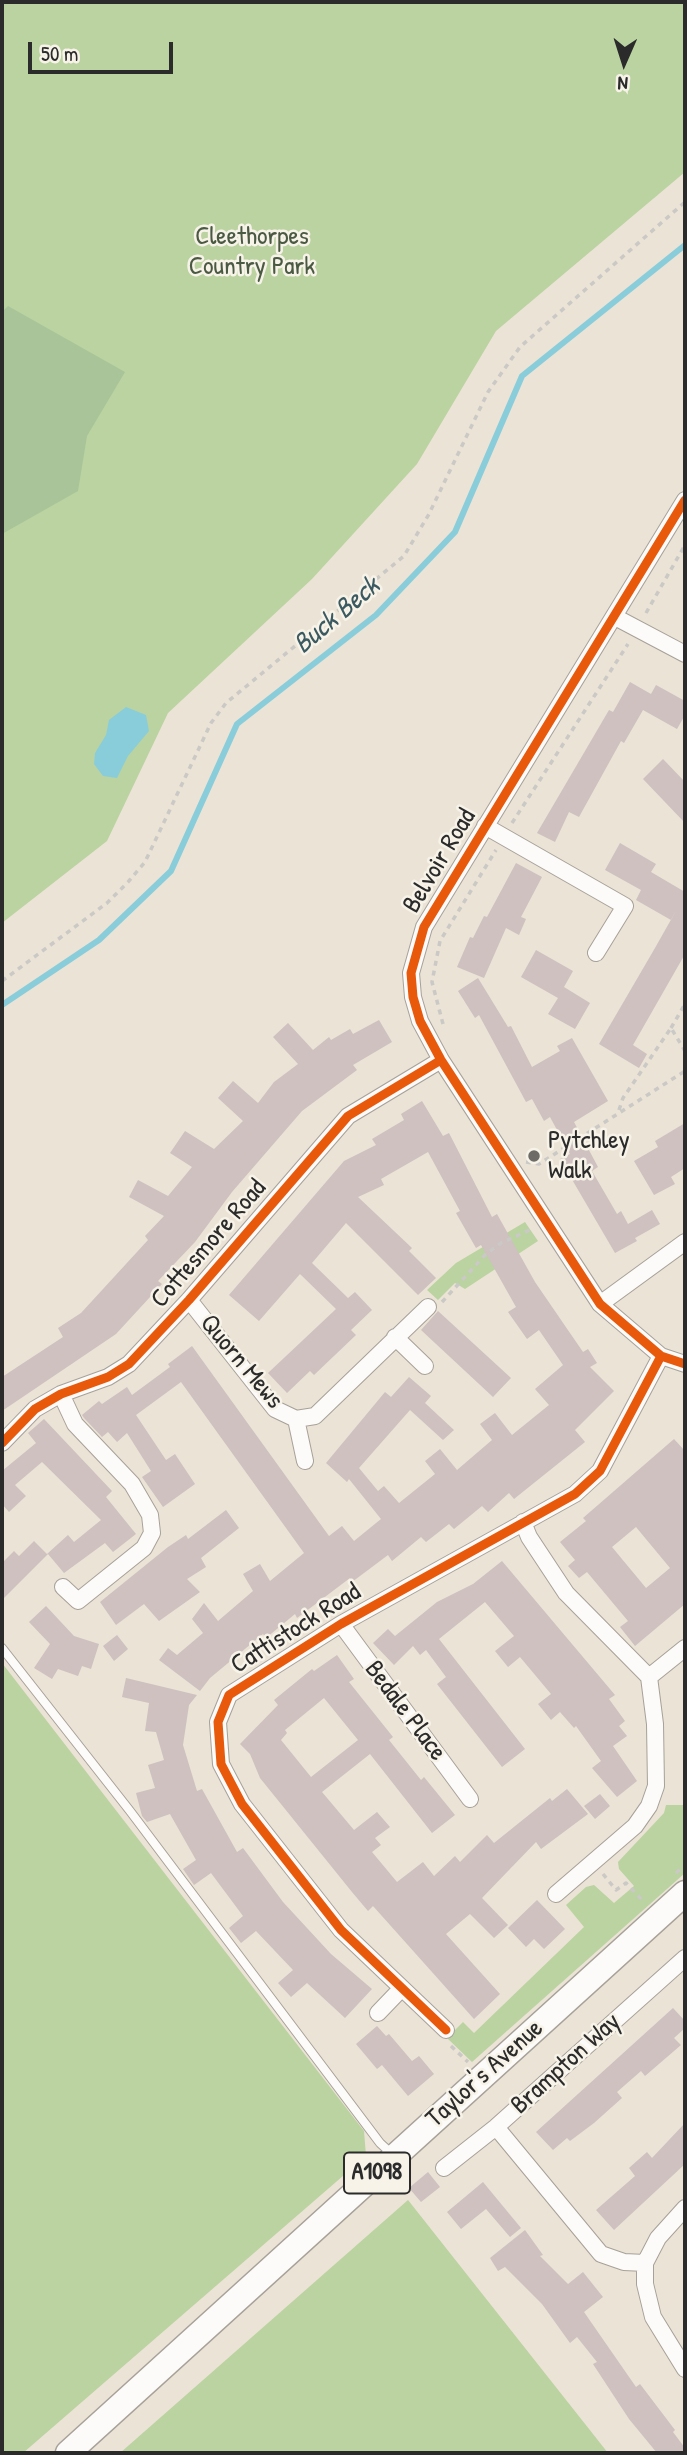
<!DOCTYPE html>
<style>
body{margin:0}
#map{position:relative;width:687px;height:2455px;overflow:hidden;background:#ebe3d5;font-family:"Patrick Hand",sans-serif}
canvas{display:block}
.frame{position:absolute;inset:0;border:4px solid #2b2b2b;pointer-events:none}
.north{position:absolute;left:589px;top:28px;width:70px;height:70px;-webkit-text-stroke:5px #f7f3e8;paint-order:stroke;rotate:183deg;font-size:19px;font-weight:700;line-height:28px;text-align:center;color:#2b2b2b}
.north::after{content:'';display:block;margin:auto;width:24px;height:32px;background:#2b2b2b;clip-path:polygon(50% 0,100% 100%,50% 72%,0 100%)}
.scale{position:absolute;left:28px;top:42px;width:145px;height:32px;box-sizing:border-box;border:4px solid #2b2b2b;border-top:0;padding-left:9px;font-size:21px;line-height:24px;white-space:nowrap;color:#2b2b2b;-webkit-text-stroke:5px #f7f3e8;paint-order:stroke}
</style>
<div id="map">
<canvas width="687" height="2455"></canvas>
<div class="frame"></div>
<div class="north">N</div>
<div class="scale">50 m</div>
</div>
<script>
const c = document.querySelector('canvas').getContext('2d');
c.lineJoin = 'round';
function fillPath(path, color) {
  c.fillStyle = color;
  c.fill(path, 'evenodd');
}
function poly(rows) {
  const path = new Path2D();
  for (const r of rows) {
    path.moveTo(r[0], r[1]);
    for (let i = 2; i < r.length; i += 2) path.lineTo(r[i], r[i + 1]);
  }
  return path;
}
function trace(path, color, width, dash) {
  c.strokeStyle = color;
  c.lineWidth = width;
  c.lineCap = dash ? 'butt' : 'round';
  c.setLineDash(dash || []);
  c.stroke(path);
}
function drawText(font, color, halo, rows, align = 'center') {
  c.font = font + ' "Patrick Hand",sans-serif';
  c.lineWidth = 5;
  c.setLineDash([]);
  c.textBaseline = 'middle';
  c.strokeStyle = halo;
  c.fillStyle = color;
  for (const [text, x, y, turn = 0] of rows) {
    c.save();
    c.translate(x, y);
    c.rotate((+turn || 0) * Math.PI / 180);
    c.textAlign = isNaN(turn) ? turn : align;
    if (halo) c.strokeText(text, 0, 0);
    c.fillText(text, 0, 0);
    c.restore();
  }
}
const green = poly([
 [2,2,685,2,685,172,496,331,417,464,312,579,168,713,107,841,2,923],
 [525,1222,538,1241,465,1289,455,1283,438,1300,427,1290,456,1263],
 [2,1663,364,2131,366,2156,23,2453,2,2453],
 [666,1805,685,1805,685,1873,472,2062,447,2038,463,2022,474,2033,584,1927,566,1905,586,1887,594,1885,614,1903,634,1886,619,1869,618,1862,664,1813],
 [408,2200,608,2453,120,2453]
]);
const forest = poly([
 [8,306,125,372,87,436,78,491,2,534,2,312]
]);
const water = poly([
 [126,707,146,715,149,731,128,756,117,778,103,776,94,764,95,753,106,735,109,720]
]);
const stream = poly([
 [2,1005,99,940,171,871,237,724,376,615,455,532,522,376,685,245]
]);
const building = poly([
 [630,682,651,694,656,685,685,701,685,715,677,729,643,710,624,743,621,741,579,817,569,812,555,842,537,833,609,710,613,712],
 [663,759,685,782,685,823,643,779],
 [620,843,656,864,651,872,685,892,685,954,633,1045,647,1054,639,1068,599,1044,655,948,677,909,671,920,636,900,641,890,605,870],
 [516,863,542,877,521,917,526,919,519,935,506,928,484,978,457,967,470,937,473,938,484,916,487,917],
 [536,950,573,971,564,987,590,1003,575,1029,548,1014,558,998,521,977],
 [478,978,508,1027,511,1026,532,1067,560,1051,557,1046,572,1038,608,1101,574,1122,598,1167,592,1171,617,1214,621,1211,628,1224,652,1210,660,1224,635,1238,637,1241,615,1253,560,1159,570,1154,550,1117,544,1121,532,1099,526,1102,479,1015,475,1018,458,991],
 [379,1020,392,1042,353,1065,357,1070,302,1111,232,1192,195,1242,158,1281,162,1284,116,1334,2,1411,2,1377,63,1337,58,1328,81,1313,148,1240,145,1236,164,1216,129,1197,138,1180,168,1196,192,1167,170,1153,185,1131,214,1149,243,1121,218,1098,233,1081,258,1103,274,1082,298,1064,273,1037,288,1023,313,1050,329,1037,331,1040,350,1029,353,1034],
 [422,1101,443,1136,449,1133,492,1217,497,1214,535,1282,583,1352,588,1349,597,1363,590,1367,614,1391,575,1430,585,1442,514,1499,509,1493,488,1512,482,1506,454,1529,449,1524,426,1542,421,1537,392,1561,388,1555,352,1582,350,1578,297,1618,295,1614,266,1638,263,1634,210,1678,200,1691,159,1660,168,1648,177,1655,203,1633,192,1619,204,1603,218,1621,253,1591,243,1574,260,1564,270,1581,304,1553,181,1382,136,1415,166,1460,175,1454,195,1484,163,1507,142,1477,151,1471,127,1433,117,1442,108,1432,102,1437,84,1418,82,1415,99,1401,102,1404,127,1387,132,1395,170,1367,168,1364,192,1346,329,1536,342,1526,354,1541,381,1519,349,1479,347,1482,326,1463,385,1392,391,1397,409,1377,431,1396,425,1403,454,1430,443,1440,410,1410,359,1468,378,1491,384,1486,399,1503,435,1474,425,1461,440,1449,457,1470,492,1440,480,1424,495,1413,512,1435,549,1405,535,1389,563,1365,539,1330,527,1339,508,1312,516,1307,481,1245,476,1248,456,1213,460,1211,428,1152,381,1179,384,1185,358,1197,412,1248,409,1251,436,1278,418,1295,346,1223,312,1263,348,1298,355,1292,372,1310,351,1330,356,1335,314,1375,310,1371,287,1393,268,1373,336,1309,300,1274,259,1321,229,1295,344,1161,376,1145,372,1139,404,1120,401,1114],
 [685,1123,685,1168,671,1177,675,1184,654,1195,634,1161,658,1147,655,1141],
 [438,1311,511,1378,493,1397,421,1330],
 [44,1419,112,1491,106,1497,136,1534,113,1552,105,1543,64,1573,48,1554,2,1600,2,1563,14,1551,19,1556,34,1541,47,1554,68,1535,74,1542,101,1520,42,1462,15,1485,26,1496,9,1512,2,1504,2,1471,36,1443,28,1433],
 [674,1439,685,1451,685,1604,635,1646,620,1627,628,1621,587,1572,579,1578,568,1566,575,1560,560,1542,586,1521,583,1518],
 [636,1527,670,1568,646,1588,612,1547],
 [226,1510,239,1528,201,1558,206,1567,187,1579,200,1592,159,1621,144,1604,116,1625,100,1602,168,1547,186,1535,188,1539],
 [502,1561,615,1695,609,1699,625,1721,619,1726,627,1736,613,1746,637,1781,617,1797,592,1768,601,1761,576,1726,574,1728,560,1712,551,1720,538,1704,551,1694,520,1657,508,1667,495,1651,514,1636,485,1602,439,1639,525,1749,502,1767,437,1684,446,1677,426,1650,420,1655,413,1646,394,1665,373,1643,388,1629,395,1636,437,1602,473,1584],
 [46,1606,74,1636,99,1644,91,1669,82,1666,78,1676,58,1669,52,1679,34,1668,50,1644,29,1622],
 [117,1635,128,1649,114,1661,103,1646],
 [337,1655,354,1679,349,1682,393,1737,389,1740,421,1780,424,1777,455,1815,432,1833,370,1754,322,1792,354,1830,377,1812,390,1827,375,1838,381,1845,372,1852,397,1882,423,1862,434,1876,455,1856,460,1862,487,1835,494,1843,550,1798,552,1801,567,1789,588,1814,541,1849,536,1842,482,1898,508,1925,494,1938,470,1914,446,1934,500,1994,474,2019,373,1906,368,1911,352,1892,260,1778,250,1754,240,1744,278,1705,274,1700,312,1669,314,1671],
 [324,1698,358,1740,311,1777,281,1740,287,1733,285,1730],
 [126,1678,197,1695,189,1705,183,1745,197,1791,202,1789,237,1852,243,1848,283,1902,331,1954,372,1989,345,2018,307,1983,291,1997,278,1983,293,1970,256,1931,241,1943,229,1928,243,1916,211,1873,194,1885,183,1869,196,1860,170,1814,147,1822,142,1816,136,1793,155,1788,148,1765,164,1760,156,1732,145,1731,149,1703,122,1697],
 [600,1794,610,1806,595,1819,584,1806],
 [537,1900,565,1929,544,1949,534,1939,526,1947,508,1928],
 [673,2008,685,2021,685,2028,674,2038,681,2045,645,2076,641,2071,617,2092,622,2098,594,2123,570,2141,567,2138,553,2150,536,2132],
 [377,2026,386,2036,389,2034,412,2061,419,2056,434,2074,408,2096,382,2065,377,2069,356,2044],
 [685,2123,685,2164,614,2230,596,2210,635,2176,629,2168,647,2152,652,2158],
 [428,2172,440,2187,421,2202,409,2188],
 [483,2182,521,2228,510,2237,486,2209,461,2229,447,2212],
 [525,2230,543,2255,540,2256,568,2284,583,2272,603,2297,584,2312,636,2387,640,2384,675,2430,673,2432,685,2448,685,2453,657,2453,629,2419,593,2364,597,2362,577,2337,570,2343,542,2304,505,2267,498,2271,490,2258]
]);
const path = poly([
 [646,613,685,545],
 [512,823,628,644],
 [2,981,107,903,128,882,145,862,211,723,226,703,404,556,429,514,488,392,520,347,685,202],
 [443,1024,432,982,440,941,496,850],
 [671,1028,685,1004],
 [619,1110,623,1098,671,1028,685,1051],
 [526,1162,539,1164,685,1071],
 [442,1302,485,1255,501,1243,532,1229],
 [676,1873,685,1865],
 [603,1874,616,1890,626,1883,644,1902],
 [451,2046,468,2062]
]);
const service = poly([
 [2,1648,130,1811,380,2143,393,2155]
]);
const minor = poly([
 [685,500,424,927,411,973,413,997,420,1021,441,1060,600,1304,661,1356,685,1364],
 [615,617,685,654],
 [485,826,625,906,596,953],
 [189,1300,275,1409,296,1419,315,1416,428,1307],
 [600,1304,685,1242],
 [395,1337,425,1366],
 [61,1394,75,1424,132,1484,150,1515,152,1533,144,1548,78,1601,63,1587],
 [296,1419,305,1461],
 [2,1443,35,1409,61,1394,108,1377,129,1364,189,1300,348,1116,441,1060],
 [523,1522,529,1537,566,1593,649,1677,655,1724,656,1786,649,1806,635,1826,556,1894],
 [341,1624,470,1799],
 [649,1677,685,1648],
 [378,2013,402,1988],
 [446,2030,341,1930,242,1804,221,1764,218,1722,229,1695,341,1624,575,1494,600,1471,661,1356],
 [496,2127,601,2254,624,2262,645,2263],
 [444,2168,496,2127,685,1958],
 [685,2208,658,2238,645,2263,645,2284,653,2317,685,2369]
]);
const primary = poly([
 [68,2453,685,1893]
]);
const cycleway = poly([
 [685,500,424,927,411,973,413,997,420,1021,441,1060,600,1304,661,1356,685,1364],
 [2,1443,35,1409,61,1394,108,1377,129,1364,189,1300,348,1116,441,1060],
 [446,2030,341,1930,242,1804,221,1764,218,1722,229,1695,341,1624,575,1494,600,1471,661,1356]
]);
const markers = [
 [534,1156,7,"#6e6b66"]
];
const shields = [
 [377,2173,66]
];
const shieldNames = [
 ["A1098",377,2173]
];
const parkNames = [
 ["Cleethorpes",252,237],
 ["Country Park",252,267]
];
const streetNames = [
 ["Belvoir Road",440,861,-59],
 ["Cottesmore Road",209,1244,-49],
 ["Quorn Mews",241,1362,50],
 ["Cattistock Road",296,1629,-32],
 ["Bedale Place",405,1711,53],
 ["Brampton Way",566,2064,-42],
 ["Taylor's Avenue",485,2074,-42]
];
const poiNames = [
 ["Pytchley",548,1141],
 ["Walk",548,1171]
];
const waterNames = [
 ["Buck Beck",337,616,-40]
];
fillPath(green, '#bad3a1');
fillPath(forest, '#aac499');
fillPath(water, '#89cddb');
trace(stream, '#89cddb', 6);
fillPath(building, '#cec1c0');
trace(service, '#a6a199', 10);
trace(minor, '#a6a199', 18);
trace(primary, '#a6a199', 27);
trace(path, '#cac9c6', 3.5, [5, 5]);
trace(service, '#fcfbf9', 8);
trace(minor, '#fcfbf9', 16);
trace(primary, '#fcfbf9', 24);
trace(cycleway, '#e8590c', 9);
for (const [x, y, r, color] of markers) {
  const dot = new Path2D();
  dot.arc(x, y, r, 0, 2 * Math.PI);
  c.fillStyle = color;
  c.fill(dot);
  trace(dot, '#f7f3e8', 2.5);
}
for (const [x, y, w] of shields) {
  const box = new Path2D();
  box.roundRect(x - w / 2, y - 20.5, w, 41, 5);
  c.fillStyle = '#f7f3e8';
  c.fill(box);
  trace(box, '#2b2b2b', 2);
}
drawText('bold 24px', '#2b2b2b', null, shieldNames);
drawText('26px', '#4a5a42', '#f7f3e8', parkNames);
drawText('26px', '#2b2b2b', '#f7f3e8', streetNames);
drawText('26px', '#2b2b2b', '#f7f3e8', poiNames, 'left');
drawText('italic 28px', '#3b5960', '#f7f3e8', waterNames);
</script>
